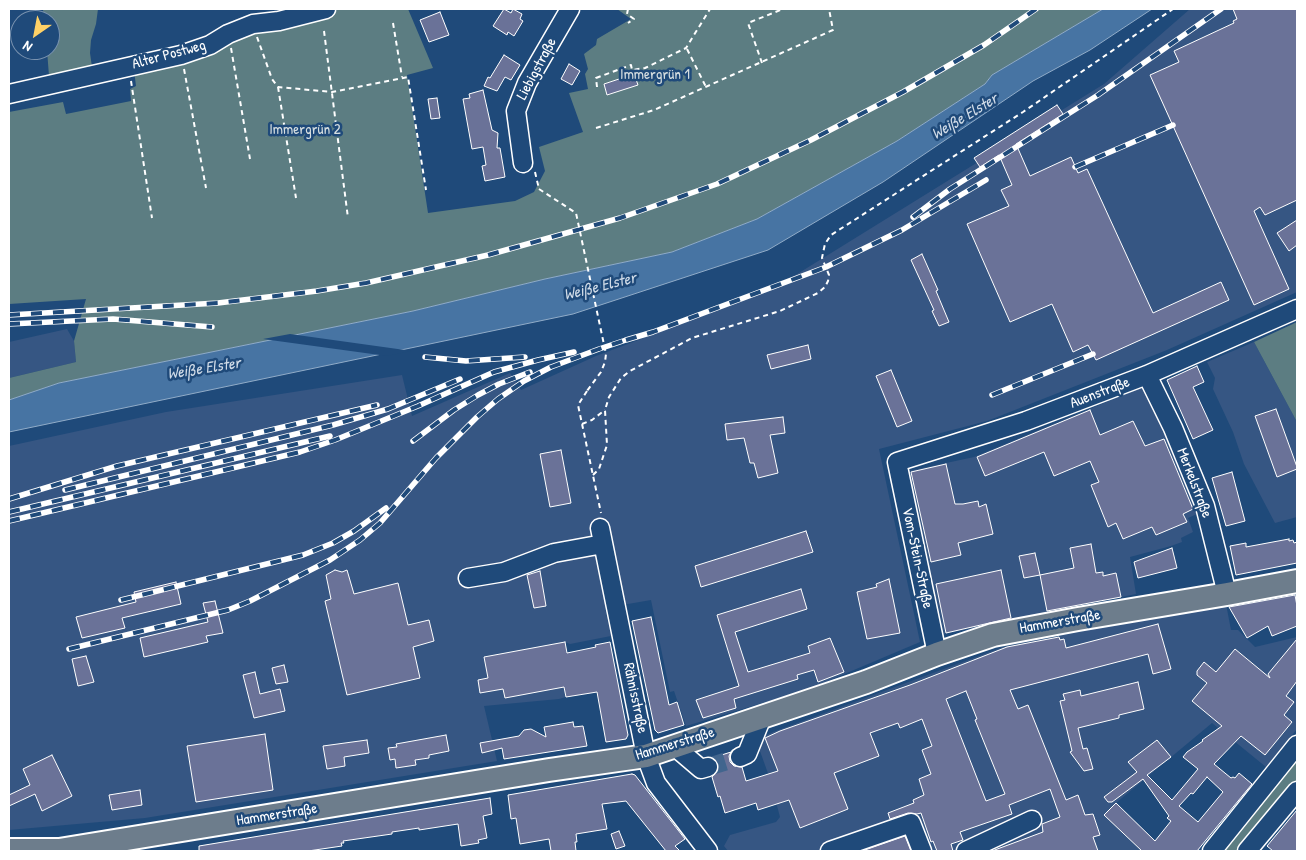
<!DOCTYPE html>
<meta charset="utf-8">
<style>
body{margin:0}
#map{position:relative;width:1306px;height:860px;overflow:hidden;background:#1f4a7a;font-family:"Patrick Hand",sans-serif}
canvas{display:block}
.frame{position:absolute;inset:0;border:10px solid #fff;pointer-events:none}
.north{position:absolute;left:10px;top:10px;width:50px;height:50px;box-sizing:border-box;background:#1f4a7a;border:1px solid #7992af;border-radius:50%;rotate:213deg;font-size:14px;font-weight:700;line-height:20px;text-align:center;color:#fff}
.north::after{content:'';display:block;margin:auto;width:18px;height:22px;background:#ffd166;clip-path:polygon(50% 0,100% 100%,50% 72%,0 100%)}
</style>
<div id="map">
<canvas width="1306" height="860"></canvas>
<div class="frame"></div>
<div class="north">N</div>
</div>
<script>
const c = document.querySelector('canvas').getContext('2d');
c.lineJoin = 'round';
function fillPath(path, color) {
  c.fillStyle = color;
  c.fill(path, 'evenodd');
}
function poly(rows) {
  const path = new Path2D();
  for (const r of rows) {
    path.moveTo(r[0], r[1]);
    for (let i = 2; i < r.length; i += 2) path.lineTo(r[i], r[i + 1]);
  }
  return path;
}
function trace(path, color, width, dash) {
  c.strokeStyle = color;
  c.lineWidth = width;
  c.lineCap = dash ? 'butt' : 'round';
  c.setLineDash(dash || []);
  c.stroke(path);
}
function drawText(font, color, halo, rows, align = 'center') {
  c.font = font + ' "Patrick Hand",sans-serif';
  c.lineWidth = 5;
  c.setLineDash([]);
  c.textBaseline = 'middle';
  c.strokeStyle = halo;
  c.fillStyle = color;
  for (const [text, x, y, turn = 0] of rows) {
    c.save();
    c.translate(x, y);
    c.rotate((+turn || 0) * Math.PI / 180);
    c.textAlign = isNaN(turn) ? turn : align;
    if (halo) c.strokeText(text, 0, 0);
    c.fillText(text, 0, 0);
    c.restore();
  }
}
const built = poly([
 [1190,9,1297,9,1297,292,1167,350,987,421,879,449,920,642,809,689,686,726,674,691,670,692,651,600,605,608,611,636,570,644,565,642,556,644,566,697,559,699,484,706,497,761,145,818,9,830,9,446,166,412,402,375,412,416,510,373,521,390,596,356,773,289,1104,84],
 [67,329,74,341,76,362,9,378,9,342],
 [1254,342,1297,422,1297,517,1275,523,1244,464,1233,432,1213,389,1215,378,1207,362],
 [1140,388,1147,391,1197,514,1188,518,1193,532,1181,538,1182,542,1171,546,1130,557,1136,594,944,634,909,471,974,457],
 [1226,604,1231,630,1238,630,1255,647,1297,637,1297,729,1266,767,1212,723,1116,803,1163,849,1160,851,728,851,724,846,730,835,776,822,780,817,770,779,756,740,773,732,1006,646]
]);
const green = poly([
 [43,9,98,9,96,24,91,40,90,53,92,67,58,76,49,76,47,50,50,50,50,20,44,20],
 [341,9,408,9,433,68,407,75,428,213,515,201,534,192,545,171,539,147,583,132,569,93,588,89,585,74,588,69,584,54,596,45,597,39,631,19,617,9,1103,9,992,75,985,84,897,141,757,219,672,252,545,279,413,311,59,383,9,400,9,378,76,362,74,341,86,299,9,304,9,112,63,102,66,114,131,101,130,89,136,86,134,70,226,40],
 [1297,322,1297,422,1254,342],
 [1297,759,1297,782,1239,851,1224,851]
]);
const water = poly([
 [1103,9,1152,9,1090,50,1033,81,883,182,768,250,573,314,9,432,9,400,59,383,413,311,545,279,672,252,757,219,897,141,985,84,992,75,1103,9]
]);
const pier = poly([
 [290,334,412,351,387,356,263,339]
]);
const building = poly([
 [504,9,511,13,513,9,522,14,520,19,523,21,514,36,508,32,507,35,493,26,504,9],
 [1233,9,1297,9,1297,200,1265,215,1260,207,1254,211,1289,289,1254,305,1150,75,1179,62,1174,51,1234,23,1233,21,1237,19,1233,9],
 [440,12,449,35,429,42,420,20,440,12],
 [504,55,520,65,511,80,505,77,497,91,484,86,488,77,490,78,504,55],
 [569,64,580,71,572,85,561,79,569,64],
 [634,74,638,85,607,95,604,84,634,74],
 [483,90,492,130,498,133,497,148,500,148,505,177,485,181,482,166,486,165,483,147,472,149,463,99,470,98,469,94,483,90],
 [437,98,440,118,431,119,428,99,437,98],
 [1057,105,1063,114,1016,144,1030,176,1071,157,1078,173,1087,169,1153,313,1221,282,1229,300,1096,360,1088,345,1073,352,1052,304,1010,322,967,224,1009,206,1001,190,1012,185,999,155,980,167,974,158,1057,105],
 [1297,220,1297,245,1289,251,1277,233,1297,220],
 [922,254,938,290,936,291,949,322,939,326,932,311,934,310,911,260,922,254],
 [808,345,811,359,771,369,767,355,808,345],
 [1197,366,1204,382,1193,387,1213,430,1193,439,1167,380,1197,366],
 [891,370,912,421,897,427,876,376,891,370],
 [1276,409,1297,467,1297,469,1277,477,1255,416,1276,409],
 [1090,410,1100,435,1133,421,1145,446,1164,439,1193,509,1183,514,1187,522,1156,535,1152,527,1123,539,1116,523,1108,527,1091,485,1099,482,1090,461,1054,476,1044,452,985,476,977,457,1090,410],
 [783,417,785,433,770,435,778,473,758,478,754,463,750,463,744,438,727,440,725,424,783,417],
 [561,450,571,503,550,507,540,454,561,450],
 [946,464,955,504,963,504,978,501,979,507,986,504,993,534,958,543,961,555,931,562,911,472,946,464],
 [1232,472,1245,521,1226,526,1212,478,1232,472],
 [806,531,813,552,701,587,695,566,806,531],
 [1289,539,1289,541,1293,540,1294,543,1297,542,1297,563,1236,575,1230,546,1246,543,1246,547,1289,539],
 [1091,544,1096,573,1103,572,1103,576,1116,573,1121,597,1047,611,1040,575,1074,568,1070,548,1091,544],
 [1172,548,1177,568,1138,578,1134,562,1172,548],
 [1035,553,1040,575,1024,578,1019,556,1035,553],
 [335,570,342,572,347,570,354,594,398,583,408,625,429,620,434,641,413,647,420,678,347,695,325,601,331,599,326,575,335,570],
 [1001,570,1011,618,946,633,936,584,1001,570],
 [540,571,546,606,534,608,527,575,540,571],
 [889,579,900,633,867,639,857,592,877,587,876,584,889,579],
 [176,582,181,604,122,618,125,628,82,638,76,617,136,602,134,592,176,582],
 [801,589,807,609,735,632,748,672,810,653,808,646,830,638,844,672,818,682,814,670,797,675,798,679,734,699,736,708,703,718,696,700,739,686,717,615,801,589],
 [1295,595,1297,606,1297,626,1272,636,1268,626,1247,638,1229,607,1295,595],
 [215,601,223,633,206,636,208,642,144,657,140,638,208,622,203,603,215,601],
 [651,617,669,705,677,702,684,725,658,733,655,730,632,621,651,617],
 [1158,624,1171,669,1153,674,1148,654,1010,690,1018,709,1028,705,1066,800,1078,795,1085,815,1093,814,1100,835,1093,837,1098,851,992,851,1043,832,1042,824,1060,817,1050,789,1009,805,1012,814,960,832,963,840,951,844,953,851,937,851,933,841,931,842,921,813,917,814,908,813,890,819,888,813,914,803,913,800,924,795,919,779,931,774,922,750,932,746,922,719,900,728,898,723,870,733,879,756,834,773,848,809,800,828,789,800,758,810,756,803,725,813,720,796,718,797,712,777,718,770,718,765,712,758,731,752,729,756,730,762,734,766,742,767,746,781,778,771,765,738,780,731,910,685,1007,647,1059,637,1060,640,1064,639,1066,648,1158,624],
 [966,691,977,719,975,720,1005,794,986,801,946,699,966,691],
 [1297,639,1297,681,1286,696,1294,702,1284,715,1292,722,1265,755,1241,736,1214,764,1231,778,1233,777,1235,778,1239,773,1252,784,1197,851,1142,851,1104,815,1116,803,1155,841,1171,821,1167,818,1169,816,1143,779,1112,802,1108,802,1104,797,1137,772,1128,762,1157,740,1171,757,1147,775,1172,800,1198,769,1183,757,1187,752,1203,741,1202,740,1222,726,1192,701,1207,683,1197,675,1197,671,1204,662,1216,672,1235,649,1270,678,1268,674,1297,639],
 [1207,777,1223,792,1198,822,1179,806,1191,793,1193,794,1207,777],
 [565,642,567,653,596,647,595,645,610,642,628,735,626,739,606,742,597,692,566,697,564,687,505,698,503,689,480,693,478,680,488,678,484,657,565,642],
 [86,656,94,682,78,686,72,659,86,656],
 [284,665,288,682,276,684,272,668,284,665],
 [255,672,260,694,280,689,285,711,254,718,243,675,255,672],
 [1138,682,1144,709,1119,715,1119,718,1078,728,1083,749,1087,748,1093,769,1084,771,1070,752,1072,751,1060,701,1065,700,1063,694,1080,690,1081,696,1138,682],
 [573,722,574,727,583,726,587,746,504,759,502,748,482,753,480,743,519,736,524,730,531,729,546,737,544,727,573,722],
 [265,734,273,790,196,802,187,746,265,734],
 [446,735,449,751,429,755,429,758,415,760,416,765,396,768,395,759,390,760,388,748,397,747,396,744,446,735],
 [367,740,369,753,344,757,345,766,327,769,323,746,367,740],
 [52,755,72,796,42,811,35,794,9,806,9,795,30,785,23,769,52,755],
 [632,774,635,775,685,839,675,846,680,851,666,851,626,801,602,804,607,829,576,834,577,842,575,842,576,851,551,851,549,839,520,844,516,818,511,819,508,795,632,774],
 [140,790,142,805,112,810,109,795,140,790],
 [490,798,492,814,483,816,487,838,478,840,479,843,461,846,458,824,419,830,419,828,392,832,392,834,343,841,344,843,341,843,342,846,308,851,199,851,199,846,490,798],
 [1297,810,1297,851,1273,851,1267,846,1297,810],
 [619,831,625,846,616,849,611,834,619,831],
 [905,836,911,851,862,851,905,836]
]);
const minorTunnel = poly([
 [708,767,740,757]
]);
const path = poly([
 [628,9,627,14,634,19,628,23],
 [393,23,402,77],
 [324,31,348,218],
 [257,37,272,79,278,87,332,92,408,77,426,190],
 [231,48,250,159],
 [687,49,706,87],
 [762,63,748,23,783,9],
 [184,69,206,188],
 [131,81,152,218],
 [278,87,296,198],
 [597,87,596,78,631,65,632,70,645,68,686,48,710,9],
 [596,128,654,110,833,30,829,9],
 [535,172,539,189],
 [587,391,578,405,601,513],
 [582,424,592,420,605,410],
 [593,475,599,469,607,445,605,410,609,397,621,378,630,371,692,338,780,311,818,293,825,287,828,281,829,275,822,258,823,253,825,244,831,235,1023,112,1173,9]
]);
const minor = poly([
 [9,94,181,55,210,45,228,34,253,24,279,21,326,9],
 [523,163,516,111,527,83,570,9],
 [1147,375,1173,428,1205,506,1227,594],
 [600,528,646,756,656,783,708,851],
 [468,578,504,572,554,553,603,544],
 [937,654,897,462,1026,421,1147,375,1297,309],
 [674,746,701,769,708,767],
 [740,757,747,754,762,717],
 [830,851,911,823,922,851],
 [966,851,1032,820],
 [1212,851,1297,745],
 [1247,851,1297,791]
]);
const major = poly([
 [9,850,59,850,549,770,646,756,866,682,937,654,993,635,1078,619,1227,594,1297,581]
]);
const rail = poly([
 [1075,167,1173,125],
 [913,217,950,189,1098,95,1221,9],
 [9,315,218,303,317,291,366,283,488,255,620,218,717,184,811,140,903,92,984,45,1036,9],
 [9,324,113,319,212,327],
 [626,340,653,332,826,267,902,230,986,180],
 [425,357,466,361,525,357],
 [992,395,1093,354],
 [413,441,454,410,478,395,499,384,530,372],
 [65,490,333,425,388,409,460,379],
 [9,499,117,466,377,405],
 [9,512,330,436],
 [9,521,300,452,335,440,418,406,494,372,538,360,574,352],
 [121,600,303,555,333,543,354,531,386,508],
 [69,649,228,610,250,601,330,560,360,540,380,523,436,458,477,417,498,399,524,381,551,367,599,349,632,338]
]);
const pathBridge = poly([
 [539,189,576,213,606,354,605,362,601,372,587,391]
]);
const streetNames = [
 ["Alter Postweg",169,55,-15],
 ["Liebigstraße",537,69,-62],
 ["Auenstraße",1100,393,-21],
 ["Merkelstraße",1194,483,69],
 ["Vom-Stein-Straße",917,558,78],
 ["Hammerstraße",1060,622,-10],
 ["Rähnisstraße",635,698,78],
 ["Hammerstraße",675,744,-17],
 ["Hammerstraße",277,815,-9]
];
const parkNames = [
 ["Immergrün 1",655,75],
 ["Immergrün 2",305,130]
];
const waterNames = [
 ["Weiße Elster",965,117,-31],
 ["Weiße Elster",600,287,-14],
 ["Weiße Elster",204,369,-9]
];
fillPath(built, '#365683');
fillPath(green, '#5c7d82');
fillPath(water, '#4774a3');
trace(water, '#91acc8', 1);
fillPath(pier, '#1f4a7a');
fillPath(building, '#6a7298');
trace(building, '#fff', 1);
trace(minorTunnel, '#41658e', 18, [18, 9]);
trace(minor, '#fff', 21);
trace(major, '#fff', 26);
trace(path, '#fff', 2, [5, 4]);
trace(minor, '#1f4a7a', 18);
trace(major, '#6d7d8c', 22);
trace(rail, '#fff', 5.5);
trace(rail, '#1f4a7a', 4, [11]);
trace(pathBridge, '#fff', 2, [5, 4]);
drawText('15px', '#fff', '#1f4a7a', streetNames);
drawText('15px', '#d6dee0', '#1f4a7a', parkNames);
drawText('italic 16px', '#d1dce8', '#1f4a7a', waterNames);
</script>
